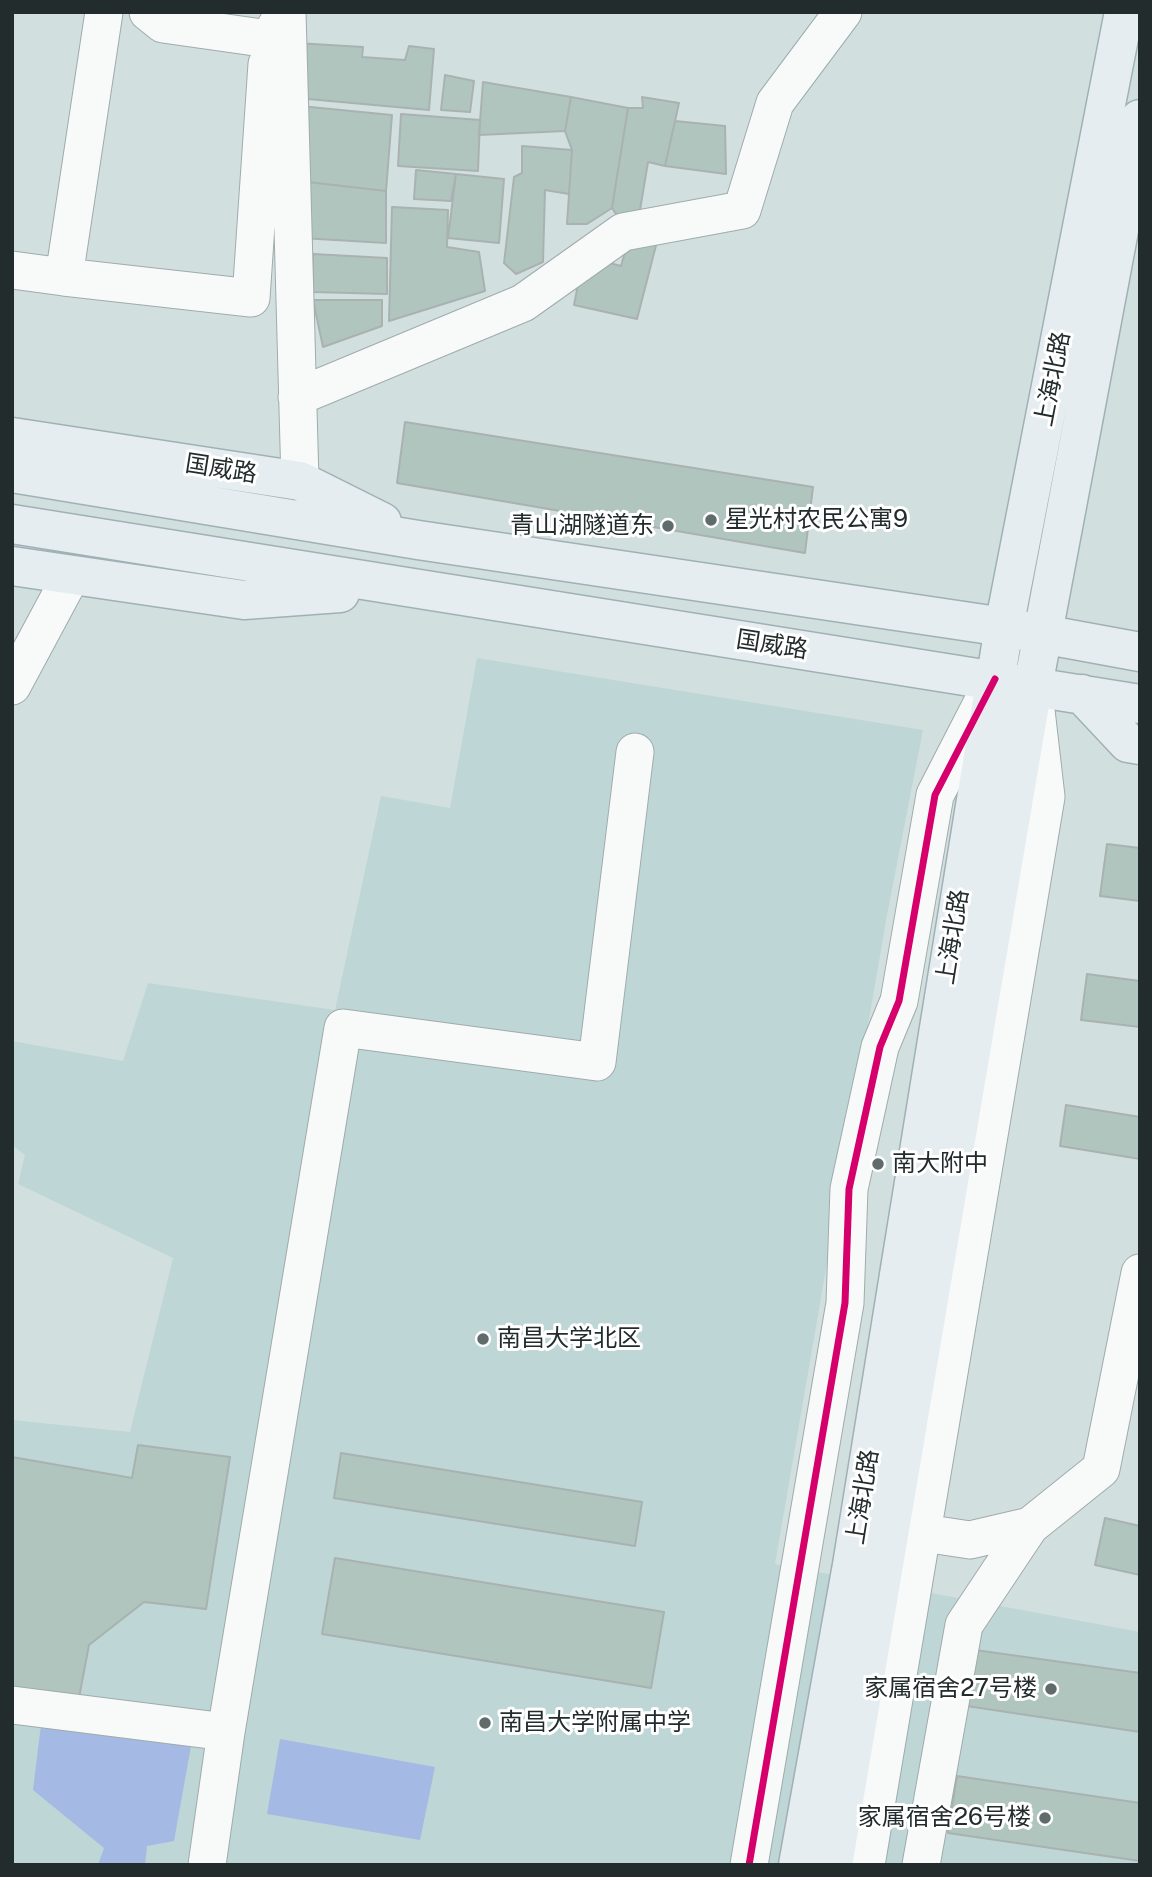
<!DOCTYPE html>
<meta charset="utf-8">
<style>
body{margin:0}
#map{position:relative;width:1152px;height:1877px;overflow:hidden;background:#d2dfdf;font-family:"Public Sans",sans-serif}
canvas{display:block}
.frame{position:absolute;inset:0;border:14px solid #232c2c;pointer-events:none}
</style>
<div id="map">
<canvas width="1152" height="1877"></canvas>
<div class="frame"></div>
</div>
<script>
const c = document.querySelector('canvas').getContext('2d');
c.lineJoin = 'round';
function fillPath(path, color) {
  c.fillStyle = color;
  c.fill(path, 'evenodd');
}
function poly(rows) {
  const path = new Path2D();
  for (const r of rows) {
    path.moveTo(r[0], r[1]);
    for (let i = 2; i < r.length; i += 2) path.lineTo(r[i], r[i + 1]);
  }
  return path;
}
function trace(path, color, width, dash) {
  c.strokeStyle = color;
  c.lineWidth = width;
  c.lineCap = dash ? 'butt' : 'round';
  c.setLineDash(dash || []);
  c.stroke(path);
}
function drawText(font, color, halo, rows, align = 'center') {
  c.font = font + ' "Public Sans","Noto Sans SC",sans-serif';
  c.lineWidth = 6;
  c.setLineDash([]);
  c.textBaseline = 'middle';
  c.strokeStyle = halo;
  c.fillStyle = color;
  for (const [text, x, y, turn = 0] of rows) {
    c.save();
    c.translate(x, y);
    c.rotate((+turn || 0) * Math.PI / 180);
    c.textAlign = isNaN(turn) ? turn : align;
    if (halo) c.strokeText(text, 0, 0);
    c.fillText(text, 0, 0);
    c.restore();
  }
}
const built = poly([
 [477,658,923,730,887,915,775,1564,1140,1632,1140,1865,12,1865,12,1420,130,1432,173,1258,18,1184,25,1155,12,1145,12,1041,123,1061,148,983,335,1010,381,796,450,808]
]);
const water = poly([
 [41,1725,191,1746,174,1841,147,1846,145,1865,98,1865,104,1848,33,1790],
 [280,1739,435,1767,420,1840,267,1814]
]);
const building = poly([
 [296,43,363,47,362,57,405,60,409,46,434,49,429,110,297,98,296,43],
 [445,75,474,81,470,112,441,110,445,75],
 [483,82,571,97,565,131,479,135,483,82],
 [571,97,628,108,612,208,587,224,567,224,572,150,565,131,571,97],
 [642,97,679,103,665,166,648,162,640,210,620,220,612,208,628,108,643,108,642,97],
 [300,106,392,115,386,191,299,181,300,106],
 [401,114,480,120,478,171,398,166,401,114],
 [675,121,725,126,726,174,665,166,675,121],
 [522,146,572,150,569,194,545,190,543,262,516,274,504,263,514,177,522,173,522,146],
 [416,170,456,174,451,201,414,199,416,170],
 [456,174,504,179,499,243,448,238,456,174],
 [299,181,386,191,386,243,301,238,299,181],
 [392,207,448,210,447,247,479,252,485,291,389,321,392,207],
 [660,230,637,319,574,305,582,264,598,260,621,266,629,238,660,230],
 [313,254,387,258,387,294,313,292,313,254],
 [313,300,382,300,382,326,323,347,313,300],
 [405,422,813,487,805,553,397,483,405,422],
 [1107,844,1140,848,1140,901,1100,896,1107,844],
 [1087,974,1140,981,1140,1027,1081,1020,1087,974],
 [1066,1105,1140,1117,1140,1159,1060,1146,1066,1105],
 [138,1445,230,1457,206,1609,144,1602,89,1645,78,1703,12,1694,12,1457,132,1478,138,1445],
 [341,1453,642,1502,635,1546,334,1498,341,1453],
 [1105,1518,1140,1526,1140,1575,1095,1565,1105,1518],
 [335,1558,664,1612,651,1688,322,1634,335,1558],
 [968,1649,1140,1673,1140,1732,960,1705,968,1649],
 [957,1776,1140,1803,1140,1861,948,1833,957,1776]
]);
const minor = poly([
 [148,12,163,24,269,39,284,12],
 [287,12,300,481],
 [12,270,64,277,104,12],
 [64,277,251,298,267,64],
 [297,397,523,303,623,232,742,210,775,103,843,12],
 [12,686,71,576],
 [897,1529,970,1540,1030,1526],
 [12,1705,226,1732,207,1865],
 [226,1732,343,1028,597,1062,635,752],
 [749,1865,845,1303,849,1189,880,1047,899,1001,935,795,991,686],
 [866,1865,1046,797,1035,702],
 [921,1865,964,1625,1030,1526,1101,1469,1140,1273]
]);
const major = poly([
 [12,437,300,481,382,522],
 [12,473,418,540,1004,627,1140,652],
 [12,524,1140,704],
 [12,566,244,600,340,593],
 [1082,694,1128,743,1140,745],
 [798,1865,852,1565,1004,627,1124,12],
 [833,1865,1033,686,1140,119]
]);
const cycleway = poly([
 [749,1865,845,1303,849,1189,880,1047,899,1001,935,795,995,679]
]);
const markers = [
 [711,520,7,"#606b6b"],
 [668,526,7,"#606b6b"],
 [878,1164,7,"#606b6b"],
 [483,1339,7,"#606b6b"],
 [1051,1689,7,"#606b6b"],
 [485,1723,7,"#606b6b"],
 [1045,1818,7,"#606b6b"]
];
const streetNames = [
 ["上海北路",1053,379,-79],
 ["国威路",221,469,9],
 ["国威路",772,645,9],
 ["上海北路",953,937,-81],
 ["上海北路",863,1497,-81]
];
const poiNames = [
 ["星光村农民公寓9",725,520],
 ["青山湖隧道东",654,526,"right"],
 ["南大附中",892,1164],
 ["南昌大学北区",497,1339],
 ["家属宿舍27号楼",1037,1689,"right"],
 ["南昌大学附属中学",499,1723],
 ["家属宿舍26号楼",1031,1818,"right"]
];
fillPath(built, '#bfd6d6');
fillPath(water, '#a4b9e3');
fillPath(building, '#b0c5be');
trace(building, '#a9b2b0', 2);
trace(minor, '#a0abab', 39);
trace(major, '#a0b1b6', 41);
trace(minor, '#f8fafa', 37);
trace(major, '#e6edf0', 38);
trace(cycleway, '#d6006c', 7);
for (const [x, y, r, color] of markers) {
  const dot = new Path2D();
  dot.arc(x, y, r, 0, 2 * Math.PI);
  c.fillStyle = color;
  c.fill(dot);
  trace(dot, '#fff', 2.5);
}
drawText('24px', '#232c2c', '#fff', streetNames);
drawText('24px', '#232c2c', '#fff', poiNames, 'left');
</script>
